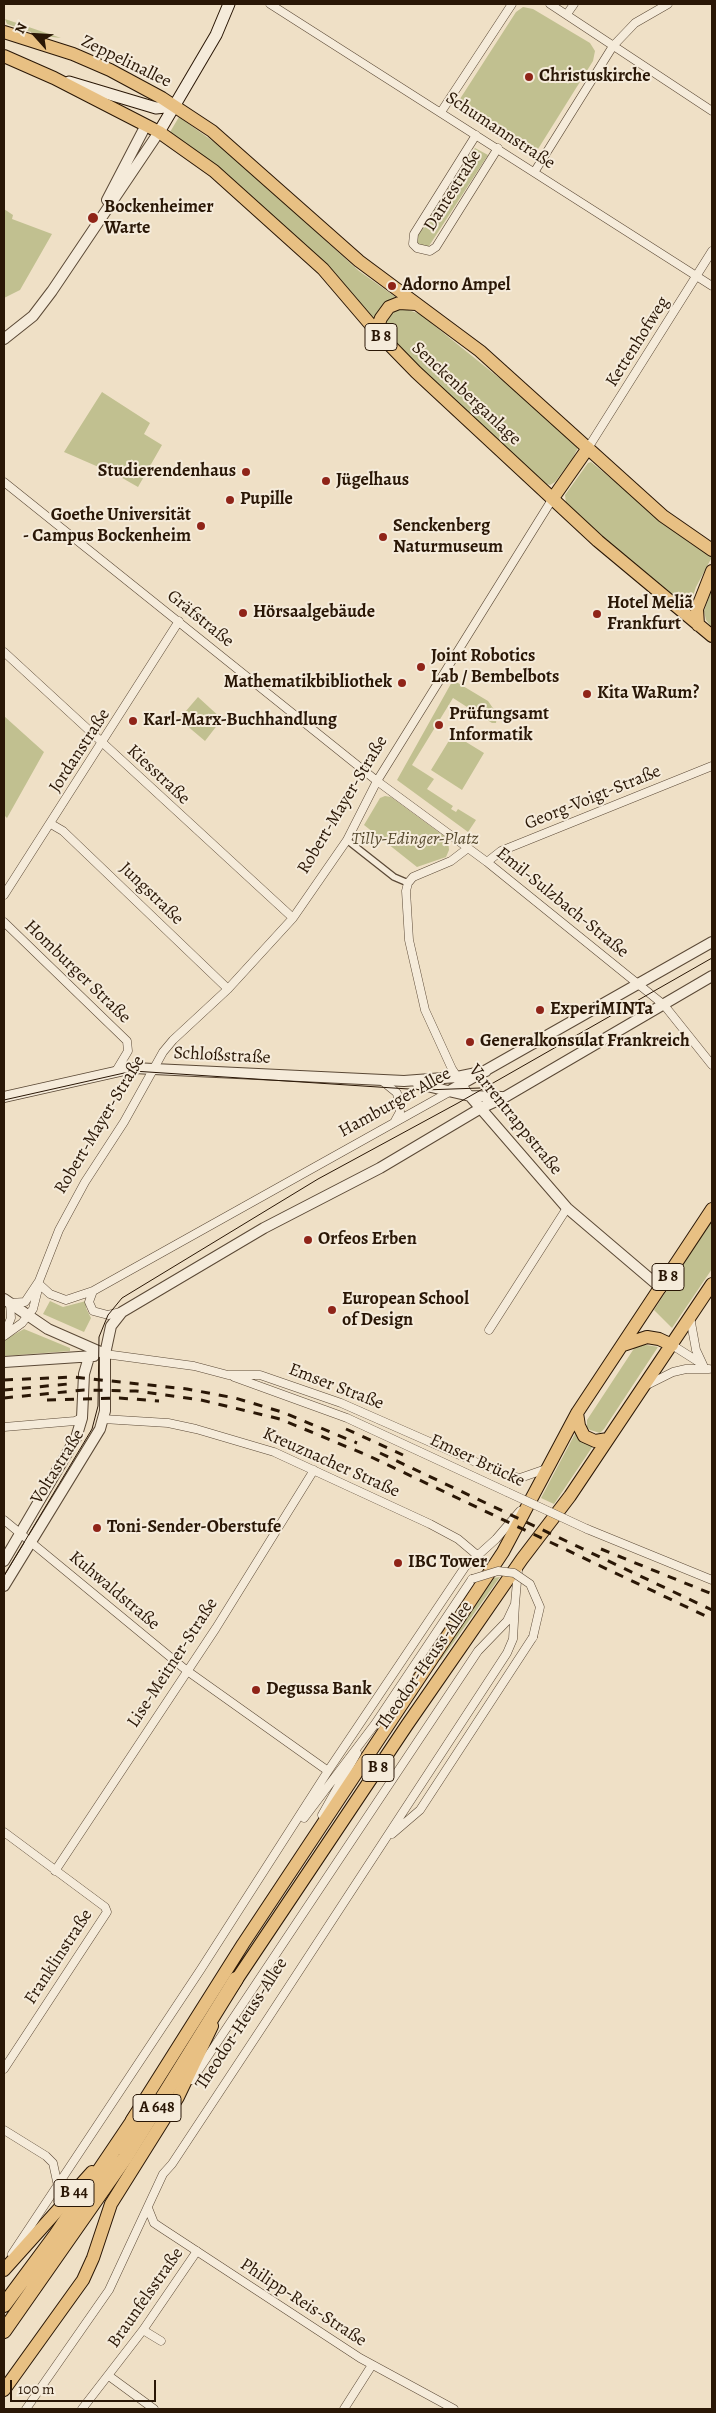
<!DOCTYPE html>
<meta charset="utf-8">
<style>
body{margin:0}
#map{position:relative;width:716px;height:2413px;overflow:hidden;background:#efe0c6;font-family:Alegreya,serif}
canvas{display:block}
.frame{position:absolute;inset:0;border:5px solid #2a1706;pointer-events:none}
.north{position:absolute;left:10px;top:10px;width:50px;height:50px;-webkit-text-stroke:4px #f5ebda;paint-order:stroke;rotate:296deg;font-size:14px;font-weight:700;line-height:20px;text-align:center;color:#2a1706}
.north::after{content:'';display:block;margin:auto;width:18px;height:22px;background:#2a1706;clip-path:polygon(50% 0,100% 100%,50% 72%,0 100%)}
.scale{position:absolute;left:10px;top:2380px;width:146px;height:22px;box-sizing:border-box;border:2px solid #2a1706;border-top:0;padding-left:6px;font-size:15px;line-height:18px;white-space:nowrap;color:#2a1706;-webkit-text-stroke:4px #f5ebda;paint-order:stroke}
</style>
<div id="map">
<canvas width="716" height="2413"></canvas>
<div class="frame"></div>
<div class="north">N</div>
<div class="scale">100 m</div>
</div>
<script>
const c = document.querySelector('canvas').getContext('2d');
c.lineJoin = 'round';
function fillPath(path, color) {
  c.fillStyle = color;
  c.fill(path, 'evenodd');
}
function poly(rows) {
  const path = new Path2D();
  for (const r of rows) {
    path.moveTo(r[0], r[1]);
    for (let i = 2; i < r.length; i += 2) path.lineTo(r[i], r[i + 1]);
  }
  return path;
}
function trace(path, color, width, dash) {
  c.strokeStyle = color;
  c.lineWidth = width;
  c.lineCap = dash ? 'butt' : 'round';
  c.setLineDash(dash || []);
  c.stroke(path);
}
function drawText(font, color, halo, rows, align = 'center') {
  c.font = font + ' Alegreya,serif';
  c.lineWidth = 4;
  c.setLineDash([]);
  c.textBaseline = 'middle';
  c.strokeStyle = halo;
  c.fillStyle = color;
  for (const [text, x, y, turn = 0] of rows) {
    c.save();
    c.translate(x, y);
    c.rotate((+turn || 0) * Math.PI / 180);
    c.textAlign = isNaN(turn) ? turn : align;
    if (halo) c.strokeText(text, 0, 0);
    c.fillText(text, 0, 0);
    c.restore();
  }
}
const green = poly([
 [523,7,533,9,590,43,595,51,593,61,538,149,532,152,462,111,458,102,516,12],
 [5,19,61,38,43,36,7,24],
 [179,117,228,152,359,271,397,298,375,322,332,270,215,167,170,132],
 [475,148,488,155,429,246,421,247,415,239],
 [4,209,13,215,12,219,52,234,20,290,4,298],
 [399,307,420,314,514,390,578,448,572,459,555,482,550,485,544,483,404,355,383,330,384,318],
 [102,392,150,423,144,434,162,445,138,487,117,475,64,452],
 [591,462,690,543,712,557,696,587,689,608,630,561,566,503,565,495,588,463],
 [712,589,712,628,706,620,704,611],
 [453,680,488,701,497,714,496,723,492,723,453,698,412,765,434,779,427,789,453,806,451,809,456,812,458,809,476,820,468,832,397,780],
 [198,697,222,719,205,741,179,719],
 [4,716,44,752,7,818,4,815],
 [453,734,484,753,462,790,431,770],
 [385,796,391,797,448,839,449,850,446,857,417,867,364,825,380,798],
 [712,1220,712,1269,672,1328,654,1310],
 [50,1301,63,1307,86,1301,86,1308,91,1318,84,1332,43,1314],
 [24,1329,70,1348,70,1351,4,1356,4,1340],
 [641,1344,658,1347,604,1429,600,1433,590,1430,587,1427,587,1420,635,1347],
 [577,1430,583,1442,593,1446,554,1504,541,1498],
 [500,1577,441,1660,440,1660,493,1578]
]);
const pedestrian = poly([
 [347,840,394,877,408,883]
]);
const minor = poly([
 [270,4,712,286],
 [550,4,712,111],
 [567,14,574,4],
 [441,112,512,4],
 [476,135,414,234,413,244,417,248,430,251,436,247,498,148],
 [535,171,613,46,635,23,668,4],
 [588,448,712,251],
 [4,482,377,781,487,862,664,1005,712,1065],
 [4,652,293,918],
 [51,824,63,831,228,989],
 [468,848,451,861,413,877,408,883,406,891,409,940,425,1010,452,1069,470,1096],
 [487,862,501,851,712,766],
 [4,895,179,621],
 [4,922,127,1041,128,1051,116,1071],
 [381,1080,397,1093,400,1112,395,1121],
 [39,1284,50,1294,66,1300,93,1291,451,1091],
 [93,1291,89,1302,93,1311,108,1315,121,1312],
 [690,1317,696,1350,703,1365],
 [489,1330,567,1208],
 [4,1335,11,1318,10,1303,25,1302,39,1281,59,1230,85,1182,124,1122,163,1052,173,1040,228,989,293,918,347,840,377,781,553,498],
 [4,1336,22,1323,33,1309,39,1285],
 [672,1345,702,1364],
 [105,1354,194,1366,228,1375,260,1375,341,1403,505,1475,520,1478,546,1469],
 [234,1377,347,1418,507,1492],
 [647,1385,673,1372,686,1369,709,1369],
 [103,1419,168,1423,196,1429,274,1452,430,1524,458,1539,477,1555],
 [4,1427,75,1421,82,1418],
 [4,1520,186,1670,328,1771],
 [587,1529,712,1580],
 [322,1815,357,1753],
 [304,1818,375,1724,472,1579],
 [4,1832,105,1907,107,1912,4,2069],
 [392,1834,420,1810,533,1637],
 [55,1871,216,1628,314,1470],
 [192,2080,478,1651,507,1621,515,1604,518,1570],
 [4,2130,46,2156,53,2163,58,2186],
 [148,2208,154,2223,163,2229,360,2358,454,2409],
 [12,2254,201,1969,328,1771,465,1567,496,1539,520,1511],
 [143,2330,161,2341],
 [109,2376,154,2409],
 [26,2409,109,2290,163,2174,172,2164,265,2023,507,1653,513,1639,515,1604],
 [82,2409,143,2330,197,2251],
 [344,2409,372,2365]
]);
const tertiary = poly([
 [107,200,146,125],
 [4,339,33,316,52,291,159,132],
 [418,1084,470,1096,502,1097],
 [451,1090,712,942],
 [470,1096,567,1208,661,1288],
 [4,1097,133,1068,404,1081,457,1077,486,1071],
 [4,1299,48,1329,105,1354],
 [4,1362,94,1356],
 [4,1561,76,1438,82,1418,84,1374,89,1357],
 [4,1586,100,1429,105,1411,105,1354,111,1326,122,1312,264,1228,380,1168,481,1108,505,1097,712,976]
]);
const secondary = poly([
 [69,82,156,108,175,106],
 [159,132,216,35,229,4]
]);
const primary = poly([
 [4,32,73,54,110,70,162,98,212,131,359,261,480,351,663,516,712,550],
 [4,56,54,78,159,132,214,171,323,269,376,331,416,372,598,541,712,636],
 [376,331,381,318,389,307,399,303,416,304],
 [553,498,588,448],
 [698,625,697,609,712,571],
 [623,1345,647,1337,659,1339,672,1345],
 [577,1413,579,1426,584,1436,595,1441,608,1439],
 [231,1988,407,1725,522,1559,570,1496,712,1284],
 [132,2120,243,1944,503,1552,577,1413,712,1209],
 [4,2270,92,2172],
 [4,2390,83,2280,93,2258,111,2204,178,2097,212,2026]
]);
const motorway = poly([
 [4,2305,56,2235,139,2112],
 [4,2331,125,2158,236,1979]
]);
const tram = poly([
 [4,1100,133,1071,424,1090,480,1088],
 [4,1576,92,1429,98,1406,99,1337,108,1315,122,1298,318,1179,458,1103,712,958]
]);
const rail = poly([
 [4,1380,73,1377,187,1389,235,1398,282,1412,357,1443],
 [4,1390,68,1384],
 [4,1398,84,1390,136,1391,201,1400,280,1419,369,1456,712,1619],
 [47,1400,119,1398,159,1401],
 [346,1429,403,1455],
 [380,1453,712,1610],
 [601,1549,712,1594]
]);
const minorBridge = poly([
 [507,1492,587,1529],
 [472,1579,498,1571,514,1573,530,1584,540,1607,533,1637]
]);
const markers = [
 [529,77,5,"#8f2418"],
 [93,218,6,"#8f2418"],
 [392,286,5,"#8f2418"],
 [246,472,5,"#8f2418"],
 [326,481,5,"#8f2418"],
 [230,500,5,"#8f2418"],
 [201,526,5,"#8f2418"],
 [383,537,5,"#8f2418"],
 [243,613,5,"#8f2418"],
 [597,614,5,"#8f2418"],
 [421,667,5,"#8f2418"],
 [402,683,5,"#8f2418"],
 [587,694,5,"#8f2418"],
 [133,721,5,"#8f2418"],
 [439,725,5,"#8f2418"],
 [540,1010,5,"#8f2418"],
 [470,1042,5,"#8f2418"],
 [308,1240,5,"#8f2418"],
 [332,1310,5,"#8f2418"],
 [97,1528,5,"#8f2418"],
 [398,1563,5,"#8f2418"],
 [256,1690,5,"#8f2418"]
];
const shields = [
 [381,337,32],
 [668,1277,32],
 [378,1768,32],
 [157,2108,48],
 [74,2193,40]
];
const shieldNames = [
 ["B 8",381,337],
 ["B 8",668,1277],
 ["B 8",378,1768],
 ["A 648",157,2108],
 ["B 44",74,2193]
];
const streetNames = [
 ["Zeppelinallee",126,62,26],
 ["Schumannstraße",500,131,33],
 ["Dantestraße",453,191,-58],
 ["Kettenhofweg",638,342,-58],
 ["Senckenberganlage",466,394,43],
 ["Gräfstraße",200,619,39],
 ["Jordanstraße",80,751,-57],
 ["Kiesstraße",158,775,43],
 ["Georg-Voigt-Straße",593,798,-22],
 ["Robert-Mayer-Straße",343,805,-59],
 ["Jungstraße",151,894,44],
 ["Emil-Sulzbach-Straße",562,903,39],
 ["Homburger Straße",77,972,44],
 ["Schloßstraße",222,1056,3],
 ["Hamburger Allee",395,1103,-29],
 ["Varrentrappstraße",515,1120,51],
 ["Robert-Mayer-Straße",100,1125,-59],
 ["Emser Straße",336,1387,21],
 ["Emser Brücke",477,1461,25],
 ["Kreuznacher Straße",331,1463,24],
 ["Voltastraße",58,1467,-58],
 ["Kuhwaldstraße",114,1591,40],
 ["Lise-Meitner-Straße",173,1663,-57],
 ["Theodor-Heuss-Allee",425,1666,-55],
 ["Franklinstraße",59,1957,-57],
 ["Theodor-Heuss-Allee",242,2024,-57],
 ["Braunfelsstraße",146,2298,-55],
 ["Philipp-Reis-Straße",303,2303,33]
];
const poiNames = [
 ["Christuskirche",539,77],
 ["Bockenheimer",104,208],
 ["Warte",104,229],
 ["Adorno Ampel",402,286],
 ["Studierendenhaus",236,472,"right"],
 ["Jügelhaus",336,481],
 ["Pupille",240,500],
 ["Goethe Universität",191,516,"right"],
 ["- Campus Bockenheim",191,537,"right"],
 ["Senckenberg",393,527],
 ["Naturmuseum",393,548],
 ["Hotel Meliã",607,604],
 ["Frankfurt",607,625],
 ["Hörsaalgebäude",253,613],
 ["Joint Robotics",431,657],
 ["Lab / Bembelbots",431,678],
 ["Mathematikbibliothek",392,683,"right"],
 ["Kita WaRum?",597,694],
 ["Prüfungsamt",449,715],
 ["Informatik",449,736],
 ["Karl-Marx-Buchhandlung",143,721],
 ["ExperiMINTa",550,1010],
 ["Generalkonsulat Frankreich",480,1042],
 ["Orfeos Erben",318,1240],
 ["European School",342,1300],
 ["of Design",342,1321],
 ["Toni-Sender-Oberstufe",107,1528],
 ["IBC Tower",408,1563],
 ["Degussa Bank",266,1690]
];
const parkNames = [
 ["Tilly-Edinger-Platz",415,840]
];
fillPath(green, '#c1c090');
trace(pedestrian, '#5b4936', 8);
trace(minor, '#5b4936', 9);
trace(tertiary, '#5b4936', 12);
trace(secondary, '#2a1706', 13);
trace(primary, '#2a1706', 14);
trace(motorway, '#2a1706', 16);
trace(pedestrian, '#f5ebda', 5.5);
trace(minor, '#f5ebda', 8);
trace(tertiary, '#f5ebda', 10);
trace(secondary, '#f5ebda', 11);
trace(primary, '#e8c083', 12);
trace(motorway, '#e8c083', 14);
trace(tram, '#2a1706', 1);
trace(rail, '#2a1706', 3, [9, 9]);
trace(minorBridge, '#5b4936', 9, []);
trace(minorBridge, '#f5ebda', 8);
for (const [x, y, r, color] of markers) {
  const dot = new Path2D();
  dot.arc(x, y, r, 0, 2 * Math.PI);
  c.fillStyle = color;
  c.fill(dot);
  trace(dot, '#f5ebda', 2);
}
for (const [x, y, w] of shields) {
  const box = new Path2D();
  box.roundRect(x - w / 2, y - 13.5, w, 27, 4);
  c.fillStyle = '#f5ebda';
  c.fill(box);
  trace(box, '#2a1706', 1);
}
drawText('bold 16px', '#2a1706', null, shieldNames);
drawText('18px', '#2a1706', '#f5ebda', streetNames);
drawText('bold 18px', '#2a1706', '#f5ebda', poiNames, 'left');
drawText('italic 18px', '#574a2f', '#f5ebda', parkNames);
</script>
